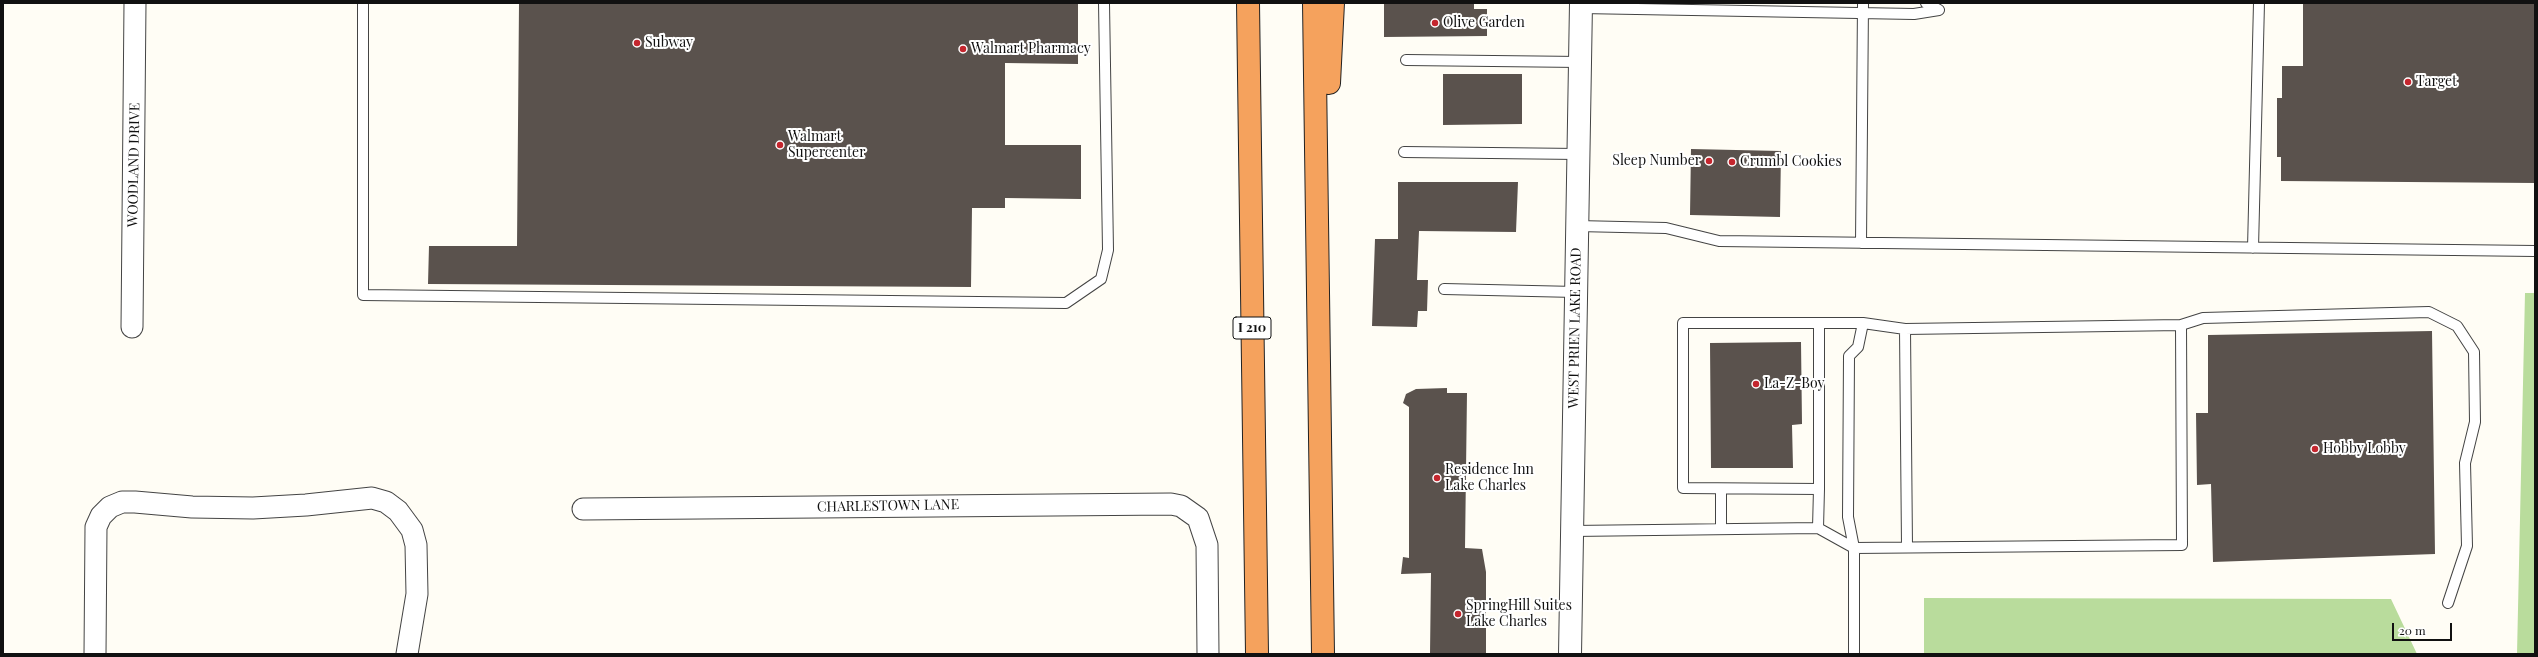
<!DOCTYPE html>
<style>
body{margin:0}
#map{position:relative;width:2538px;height:657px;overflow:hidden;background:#fffdf5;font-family:"Playfair Display",serif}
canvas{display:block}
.frame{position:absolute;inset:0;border:4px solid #111;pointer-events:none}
.scale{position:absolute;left:2392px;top:623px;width:60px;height:18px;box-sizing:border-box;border:2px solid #111;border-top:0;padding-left:5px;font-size:12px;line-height:14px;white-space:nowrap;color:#111;-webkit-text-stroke:3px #fff;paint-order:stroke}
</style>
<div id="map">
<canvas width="2538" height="657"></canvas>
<div class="frame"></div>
<div class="scale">20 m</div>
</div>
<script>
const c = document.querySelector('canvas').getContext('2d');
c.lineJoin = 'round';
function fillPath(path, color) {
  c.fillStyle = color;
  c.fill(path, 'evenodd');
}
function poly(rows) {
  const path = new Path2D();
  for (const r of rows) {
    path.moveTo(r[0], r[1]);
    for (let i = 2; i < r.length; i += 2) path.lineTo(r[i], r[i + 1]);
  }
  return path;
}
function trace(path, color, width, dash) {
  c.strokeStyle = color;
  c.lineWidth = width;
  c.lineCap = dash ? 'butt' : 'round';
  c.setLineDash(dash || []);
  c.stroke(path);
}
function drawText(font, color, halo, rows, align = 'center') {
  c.font = font + ' "Playfair Display",serif';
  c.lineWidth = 4;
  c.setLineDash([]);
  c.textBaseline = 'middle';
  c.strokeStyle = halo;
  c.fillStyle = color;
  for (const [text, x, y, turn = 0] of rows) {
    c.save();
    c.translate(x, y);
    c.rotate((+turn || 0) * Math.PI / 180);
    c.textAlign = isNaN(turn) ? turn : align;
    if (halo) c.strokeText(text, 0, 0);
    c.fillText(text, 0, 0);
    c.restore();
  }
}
const forest = poly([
 [2525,293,2535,293,2535,654,2517,654],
 [1924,598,2391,599,2417,654,1924,654]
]);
const building = poly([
 [519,3,1078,3,1078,64,1005,63,1005,145,1081,145,1081,199,1005,198,1005,208,972,208,971,287,428,284,429,246,517,246],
 [1384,3,1474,3,1474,9,1487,9,1487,36,1384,37],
 [2303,3,2535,3,2535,183,2281,181,2281,157,2277,157,2277,98,2282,98,2282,66,2303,66],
 [1443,74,1522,74,1522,124,1443,125],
 [1691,149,1781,151,1780,217,1690,215],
 [1398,182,1518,182,1516,232,1419,231,1417,280,1428,280,1427,311,1418,311,1417,327,1372,326,1375,239,1398,239],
 [2432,331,2435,554,2213,562,2211,484,2197,485,2196,413,2208,413,2208,335],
 [1801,342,1802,424,1792,425,1793,468,1711,468,1710,343],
 [1447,388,1447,393,1467,393,1465,548,1482,549,1486,572,1486,654,1430,654,1431,573,1401,574,1403,557,1409,558,1409,407,1403,403,1406,394,1416,389]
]);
const service = poly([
 [363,3,363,295,1066,303,1101,279,1108,250,1104,3],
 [1926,3,1939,10],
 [1581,8,1914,14,1939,10],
 [1406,60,1580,62],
 [1404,152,1578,154],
 [1577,226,1666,228,1719,241,2535,251],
 [1861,243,1863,3],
 [2253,248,2259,3],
 [1444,289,1576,292],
 [1819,323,1863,323],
 [2181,325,2203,318,2429,312,2457,326,2474,352,2475,422,2465,463,2467,546,2448,603],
 [1905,329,1907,547],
 [1721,489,1721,529],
 [1818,528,1854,548,2182,545,2181,325,1905,329,1863,323,1858,347,1849,356,1848,517,1854,548,1854,654],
 [1572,531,1818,528,1819,489,1819,323,1683,323,1683,488,1819,489]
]);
const minor = poly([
 [132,327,135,3],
 [583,509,1171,504,1181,506,1198,518,1207,545,1208,654],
 [95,654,96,527,101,516,110,507,122,502,135,502,192,507,253,508,306,505,372,498,386,502,398,511,412,530,416,545,417,594,407,654]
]);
const tertiary = poly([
 [1570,654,1581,3]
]);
const motorway = poly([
 [1248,3,1257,654],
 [1314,3,1323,654],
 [1329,83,1333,3]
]);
const markers = [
 [1435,23,4,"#c4262e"],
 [637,43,4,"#c4262e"],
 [963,49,4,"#c4262e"],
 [2408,82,4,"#c4262e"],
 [780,145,4,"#c4262e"],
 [1709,161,4,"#c4262e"],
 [1732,162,4,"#c4262e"],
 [1756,384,4,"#c4262e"],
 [2315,449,4,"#c4262e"],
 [1437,478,4,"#c4262e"],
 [1458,614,4,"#c4262e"]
];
const shields = [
 [1252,328,38]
];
const shieldNames = [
 ["I 210",1252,328]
];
const poiNames = [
 ["Olive Garden",1443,23],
 ["Subway",645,43],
 ["Walmart Pharmacy",971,49],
 ["Target",2416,82],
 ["Walmart",788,137],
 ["Supercenter",788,153],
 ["Sleep Number",1701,161,"right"],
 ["Crumbl Cookies",1740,162],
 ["La-Z-Boy",1764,384],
 ["Hobby Lobby",2323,449],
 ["Residence Inn",1445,470],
 ["Lake Charles",1445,486],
 ["SpringHill Suites",1466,606],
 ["Lake Charles",1466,622]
];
const streetNames = [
 ["WOODLAND DRIVE",134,165,-89],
 ["WEST PRIEN LAKE ROAD",1575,328,-89],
 ["CHARLESTOWN LANE",888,506,-1]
];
fillPath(forest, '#b9dc9c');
fillPath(building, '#5a524d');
trace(service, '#444', 12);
trace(minor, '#444', 23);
trace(tertiary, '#444', 24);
trace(motorway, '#222', 24);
trace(service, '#fff', 10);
trace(minor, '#fff', 21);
trace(tertiary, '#fff', 22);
trace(motorway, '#f5a25d', 22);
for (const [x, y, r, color] of markers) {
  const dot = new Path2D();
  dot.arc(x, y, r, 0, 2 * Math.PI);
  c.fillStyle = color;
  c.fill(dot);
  trace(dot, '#fff', 1.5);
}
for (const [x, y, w] of shields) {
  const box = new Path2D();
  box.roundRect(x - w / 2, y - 11, w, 22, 3);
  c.fillStyle = '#fff';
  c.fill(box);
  trace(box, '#111', 1);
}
drawText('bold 13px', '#111', null, shieldNames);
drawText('14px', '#111', '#fff', poiNames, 'left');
drawText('14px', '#111', '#fff', streetNames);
</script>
